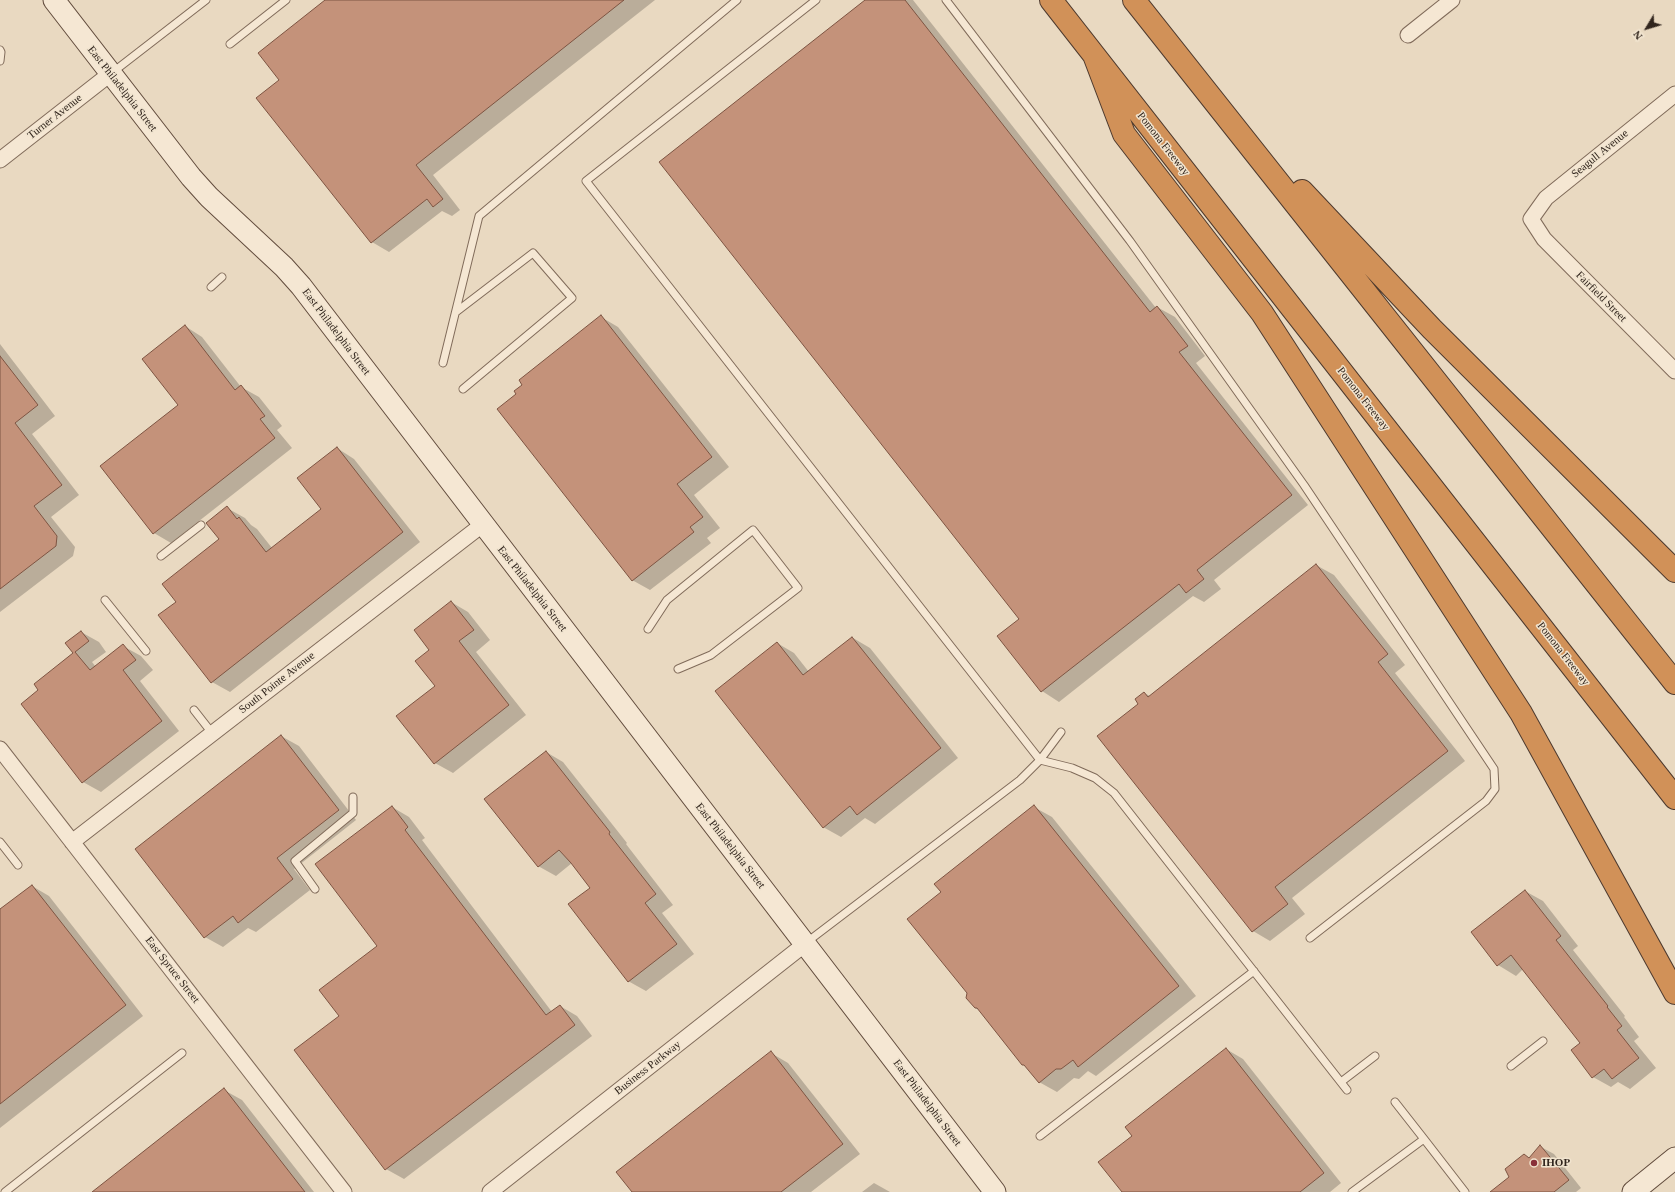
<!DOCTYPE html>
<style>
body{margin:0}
#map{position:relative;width:1675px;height:1192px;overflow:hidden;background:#e9d9c1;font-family:Georgia,serif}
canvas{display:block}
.north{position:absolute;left:1627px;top:8px;width:40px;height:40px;-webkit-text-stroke:3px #f1e4cf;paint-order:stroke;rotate:232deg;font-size:11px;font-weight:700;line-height:16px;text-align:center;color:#31251d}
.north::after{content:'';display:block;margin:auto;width:14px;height:18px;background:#31251d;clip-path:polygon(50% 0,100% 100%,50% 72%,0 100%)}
</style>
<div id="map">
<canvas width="1675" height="1192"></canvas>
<div class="north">N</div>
</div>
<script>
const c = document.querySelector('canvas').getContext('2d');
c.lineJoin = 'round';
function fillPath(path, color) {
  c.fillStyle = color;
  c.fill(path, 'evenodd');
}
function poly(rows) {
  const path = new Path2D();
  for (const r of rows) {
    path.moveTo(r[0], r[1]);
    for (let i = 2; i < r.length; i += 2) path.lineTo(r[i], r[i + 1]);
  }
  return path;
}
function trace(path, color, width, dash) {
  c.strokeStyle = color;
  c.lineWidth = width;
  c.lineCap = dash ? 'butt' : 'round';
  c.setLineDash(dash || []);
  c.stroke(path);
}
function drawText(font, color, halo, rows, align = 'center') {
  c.font = font + ' Georgia,serif';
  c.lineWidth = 3;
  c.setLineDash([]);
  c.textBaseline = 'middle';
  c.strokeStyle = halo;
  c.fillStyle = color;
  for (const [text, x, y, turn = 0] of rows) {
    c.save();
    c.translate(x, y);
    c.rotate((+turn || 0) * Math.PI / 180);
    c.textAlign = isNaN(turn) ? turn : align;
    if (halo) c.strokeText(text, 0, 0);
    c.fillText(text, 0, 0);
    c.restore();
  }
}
const shadow = poly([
 [326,0,655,0,433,175,460,210,452,216,442,211,389,252,372,242,281,80],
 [866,0,913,0,1156,308,1157,307,1175,317,1205,356,1196,363,1308,505,1214,580,1221,589,1204,602,1193,596,1059,702,1042,691,1020,619],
 [601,317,618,327,729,467,694,495,720,528,707,538,711,543,650,590,632,580,517,394],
 [185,326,202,337,241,387,259,397,282,426,277,430,292,448,171,543,154,533,179,405],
 [0,344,55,416,32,434,79,495,51,517,75,547,73,556,0,612],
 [337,448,354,459,420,542,230,692,212,682,178,602,220,539,227,508,245,518,251,525,257,529,272,548,322,509],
 [1316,565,1334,575,1405,665,1395,673,1465,761,1292,898,1305,914,1270,941,1253,931,1140,704,1144,693,1150,696],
 [451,602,468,612,490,640,476,652,526,715,453,773,435,763,436,686,430,650],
 [81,632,99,642,106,652,92,662,96,667,123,646,141,656,153,670,140,681,179,731,101,792,83,782,39,690,75,653,67,643],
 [853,638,870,648,958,758,875,824,865,818,841,837,823,827,777,643,794,653,809,672],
 [281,736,299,746,356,820,294,869,310,890,256,932,248,928,223,947,205,937,136,849],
 [546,752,563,762,627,843,626,844,673,905,662,913,694,954,646,991,628,981,591,888,572,863,556,876,538,866],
 [392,807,409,817,425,838,422,840,552,1012,560,1006,577,1016,592,1036,404,1179,386,1169,340,1016,379,947],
 [1034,807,1052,817,1196,996,1096,1076,1088,1071,1079,1079,1074,1078,1057,1092,1039,1082,979,1010,975,1008,968,993,942,892],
 [32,886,49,896,143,1016,0,1128,0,911],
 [1525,891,1543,901,1578,946,1573,950,1625,1016,1624,1017,1639,1037,1634,1041,1656,1068,1630,1089,1618,1082,1611,1087,1593,1077,1581,1043,1523,969,1516,976,1498,965,1472,932],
 [1226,1049,1243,1059,1341,1183,1330,1192,1123,1192,1133,1136],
 [771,1053,788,1063,860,1154,811,1192,633,1192],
 [224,1090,242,1100,314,1192,94,1192],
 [1541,1147,1554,1154,1581,1188,1576,1192,1505,1192,1511,1177,1525,1155,1530,1158],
 [874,1183,890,1192,862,1192]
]);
const building = poly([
 [325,0,624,0,416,165,443,199,433,207,427,199,371,243,256,98,279,80,258,53,325,0],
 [865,0,905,0,1150,312,1157,306,1188,346,1179,352,1292,495,1197,570,1204,579,1186,593,1179,584,1041,692,997,636,1019,619,659,162,865,0],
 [601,315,712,457,677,484,703,517,690,527,694,532,632,581,497,409,516,394,514,391,522,385,519,380,601,315],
 [185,325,235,390,241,385,265,416,260,419,275,438,153,534,100,466,178,405,142,359,185,325],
 [0,356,38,405,15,423,62,485,34,506,57,536,56,546,0,589,0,356],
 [337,447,403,532,211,683,158,615,176,602,162,584,219,539,206,523,227,506,237,519,239,517,266,552,321,509,297,478,337,447],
 [1316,564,1388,654,1378,662,1448,751,1275,887,1288,904,1252,932,1097,736,1138,704,1135,699,1144,692,1148,697,1316,564],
 [451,601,474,630,459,641,509,705,434,764,396,716,435,686,415,661,429,650,414,630,451,601],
 [81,631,89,641,75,652,90,670,123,644,136,660,123,670,162,721,82,783,21,704,38,690,34,684,73,653,65,643,81,631],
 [852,637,941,748,857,815,850,806,823,828,715,691,777,642,803,675,852,637],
 [281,735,339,810,277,858,293,879,238,923,233,916,204,938,135,849,281,735],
 [546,751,610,832,609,834,656,894,645,903,677,944,628,982,568,904,590,888,571,863,559,850,538,867,484,799,546,751],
 [1034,805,1179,986,1078,1067,1073,1060,1061,1069,1056,1069,1039,1083,1024,1065,1022,1065,977,1008,975,1008,966,998,967,993,907,919,941,892,934,884,1034,805],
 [392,806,408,827,405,830,546,1015,560,1005,575,1025,385,1170,294,1050,339,1016,319,990,377,946,315,864,392,806],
 [32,885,126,1005,0,1104,0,909,32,885],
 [1525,890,1561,936,1556,940,1608,1006,1607,1007,1622,1026,1617,1030,1639,1058,1612,1079,1604,1069,1592,1078,1571,1050,1580,1043,1511,955,1497,966,1471,932,1525,890],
 [1226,1048,1324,1173,1300,1192,1122,1192,1098,1162,1132,1136,1125,1127,1226,1048],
 [771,1051,843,1144,781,1192,632,1192,616,1172,771,1051],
 [224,1088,305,1192,92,1192,224,1088],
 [1540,1145,1569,1180,1554,1192,1490,1192,1509,1177,1505,1169,1524,1154,1529,1158,1540,1145]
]);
const lane = poly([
 [816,0,586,181,1040,760,1072,768,1095,778,1114,793,1347,1090],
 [946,0,1130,241,1304,485,1494,769,1495,789,1486,801,1310,938],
 [230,44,286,0],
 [0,50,1,52,0,61],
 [113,72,206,0],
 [211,287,222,277],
 [456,312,533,253,572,298,463,389],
 [443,363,479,216,737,0],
 [161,556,201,525],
 [105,600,146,651],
 [648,629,667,600,753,530,798,588,711,655,678,669],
 [194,710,212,733],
 [0,842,18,865],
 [315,889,295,861,353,813,353,797],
 [807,942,1020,780,1040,760,1061,732],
 [1511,1066,1543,1041],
 [1341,1082,1375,1056],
 [1395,1102,1424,1139],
 [1040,1136,1254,971],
 [5,1192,182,1053],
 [1352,1192,1424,1139,1465,1192]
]);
const street = poly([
 [1408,35,1452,0],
 [1675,94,1546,198,1531,219,1544,239,1675,371],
 [0,160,110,74],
 [0,749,344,1192],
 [72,842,482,525],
 [490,1192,805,944]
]);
const secondary = poly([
 [54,0,191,177,209,197,284,267,301,286,995,1192],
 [1633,1192,1675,1158]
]);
const highway = poly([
 [1051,0,1675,798],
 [1134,0,1675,683],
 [1094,55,1124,134,1262,313,1521,713,1675,993],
 [1302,191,1432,329,1675,571]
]);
const markers = [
 [1534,1163,4,"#893039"]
];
const streetNames = [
 ["East Philadelphia Street",122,89,52],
 ["Turner Avenue",55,117,-38],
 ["Pomona Freeway",1163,144,52],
 ["Seagull Avenue",1600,154,-39],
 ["Fairfield Street",1601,297,45],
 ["East Philadelphia Street",336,332,53],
 ["Pomona Freeway",1363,399,52],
 ["East Philadelphia Street",532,589,52],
 ["Pomona Freeway",1563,654,52],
 ["South Pointe Avenue",277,683,-38],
 ["East Philadelphia Street",730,846,52],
 ["East Spruce Street",172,970,52],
 ["Business Parkway",648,1068,-38],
 ["East Philadelphia Street",927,1103,53]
];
const poiNames = [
 ["IHOP",1542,1163]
];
fillPath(shadow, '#0003');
fillPath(building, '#c4927a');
trace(building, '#7d5442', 1);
trace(lane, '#806b5a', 9);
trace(street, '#806b5a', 17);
trace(secondary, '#624c3d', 23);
trace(highway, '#4e3a2e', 24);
trace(lane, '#f5e7d3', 7);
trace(street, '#f5e7d3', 15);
trace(secondary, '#f5e7d3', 21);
trace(highway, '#d19158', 22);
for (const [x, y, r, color] of markers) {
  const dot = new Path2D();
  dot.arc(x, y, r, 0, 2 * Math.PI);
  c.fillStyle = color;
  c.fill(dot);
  trace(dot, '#f1e4cf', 1.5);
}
drawText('11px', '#31251d', '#f1e4cf', streetNames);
drawText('bold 11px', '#31251d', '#f1e4cf', poiNames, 'left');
</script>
